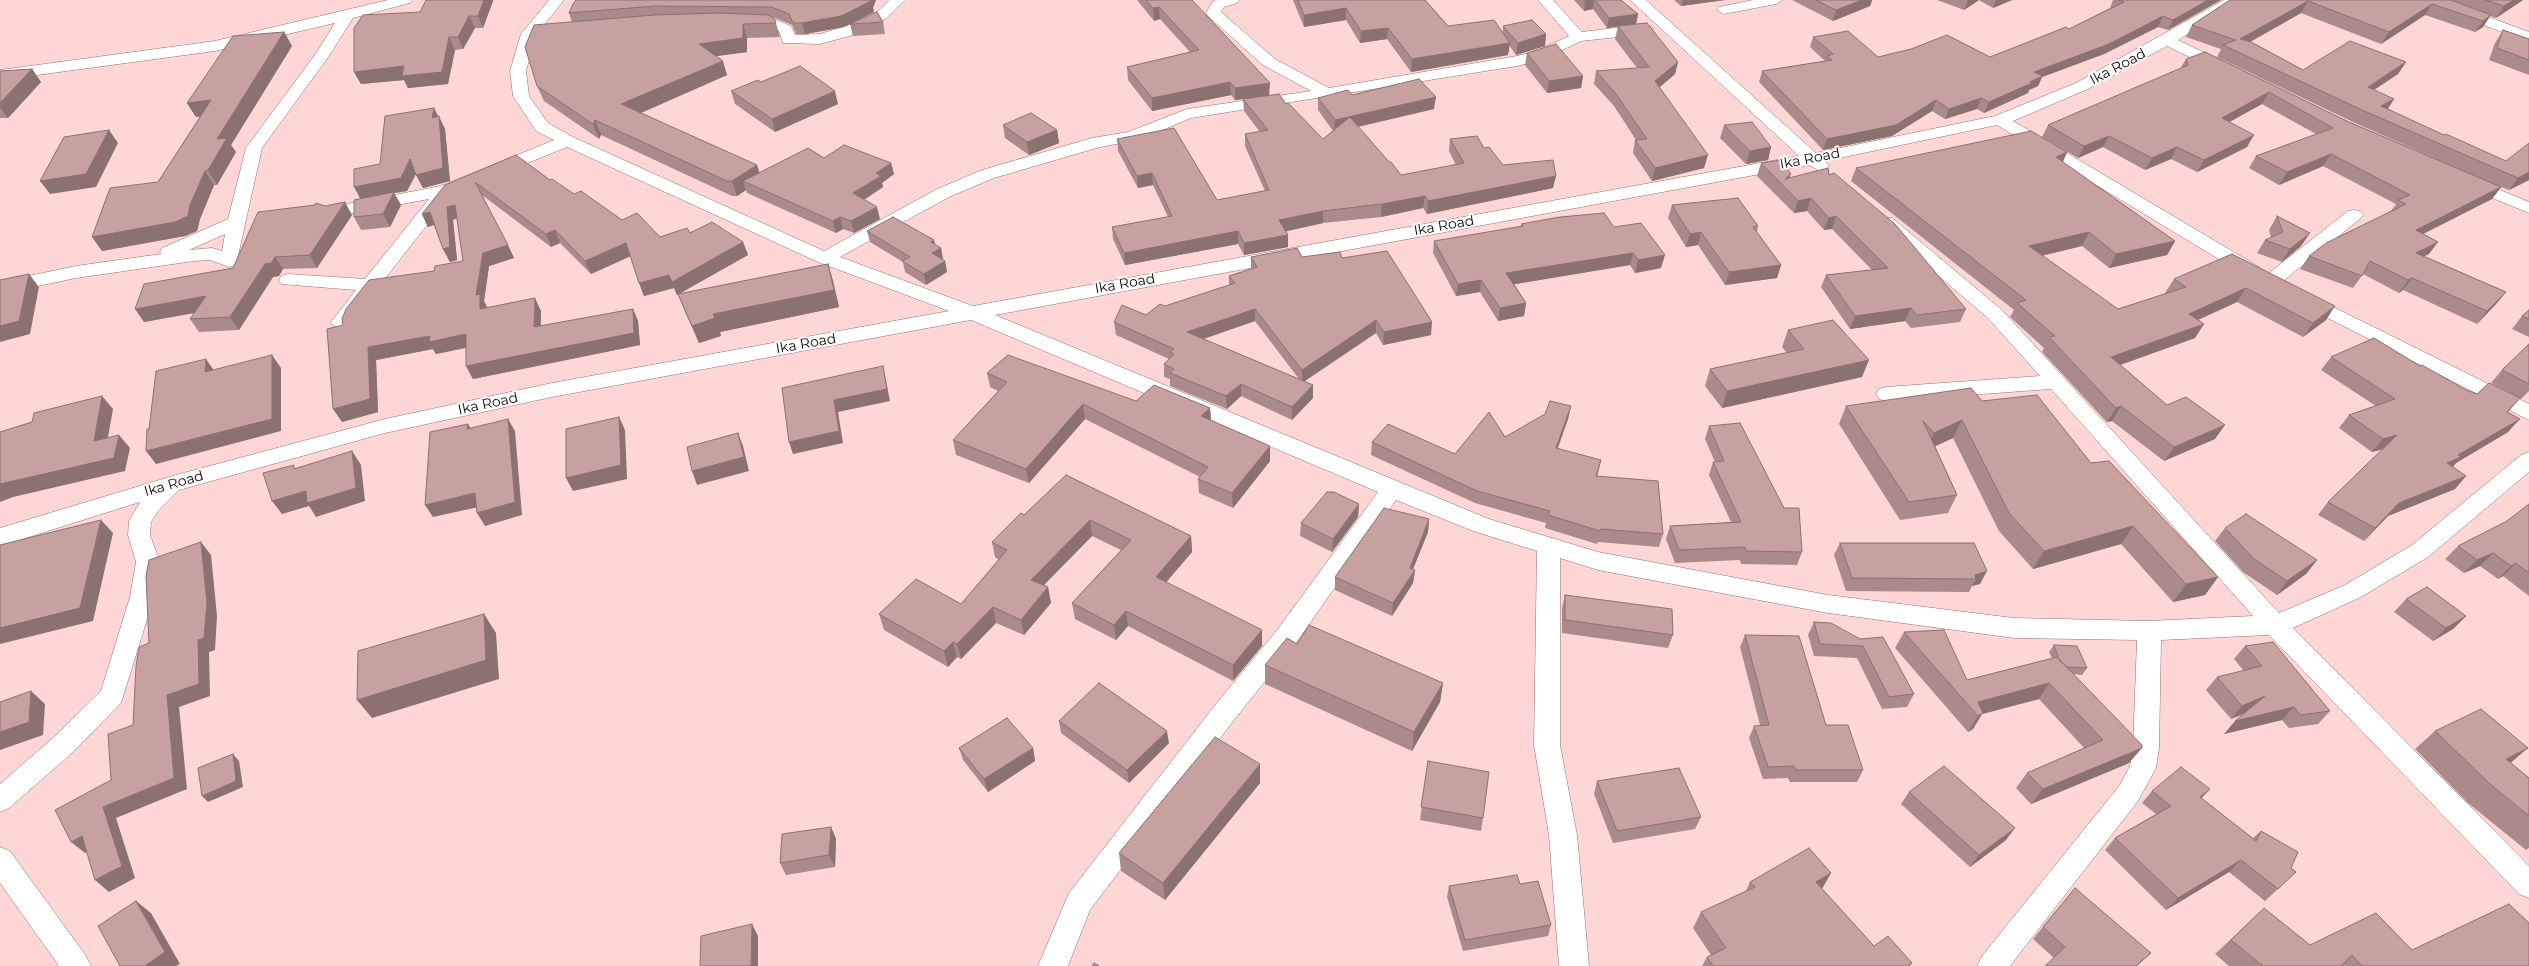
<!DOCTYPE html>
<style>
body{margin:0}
canvas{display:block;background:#fed6d5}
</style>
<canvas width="2529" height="966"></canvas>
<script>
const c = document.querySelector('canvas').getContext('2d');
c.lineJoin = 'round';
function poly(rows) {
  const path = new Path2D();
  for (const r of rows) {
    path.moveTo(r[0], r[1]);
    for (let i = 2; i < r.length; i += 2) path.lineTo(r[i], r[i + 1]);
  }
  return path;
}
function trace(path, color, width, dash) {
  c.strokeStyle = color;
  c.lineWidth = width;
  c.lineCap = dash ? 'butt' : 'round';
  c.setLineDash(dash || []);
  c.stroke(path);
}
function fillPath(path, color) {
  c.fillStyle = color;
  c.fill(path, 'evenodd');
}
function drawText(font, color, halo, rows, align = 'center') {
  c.font = font + ' Montserrat,sans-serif';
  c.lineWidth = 4;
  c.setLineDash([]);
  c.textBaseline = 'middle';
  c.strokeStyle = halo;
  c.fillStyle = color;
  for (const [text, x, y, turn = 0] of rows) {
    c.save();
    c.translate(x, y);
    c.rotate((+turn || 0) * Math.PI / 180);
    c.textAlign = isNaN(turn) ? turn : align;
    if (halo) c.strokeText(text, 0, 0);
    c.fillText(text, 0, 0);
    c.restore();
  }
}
const minor = poly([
 [388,0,412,0,410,3,353,18,329,56,262,148,236,265,229,267,210,260,194,261,76,278,0,294,0,282,76,266,161,254,160,252,162,248,228,219,246,148,317,52,335,23,215,51,0,80,0,70,215,41,388,0],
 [225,234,222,251,212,248,189,250,225,234],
 [549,0,564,0,536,35,526,71,529,96,548,123,573,137,824,251,937,189,982,170,1092,138,1128,132,1187,109,1311,91,1263,65,1208,16,1206,13,1213,1,1216,0,1239,0,1237,3,1224,7,1221,12,1275,59,1329,88,1517,56,1534,52,1569,36,1538,0,1553,0,1582,32,1646,24,1654,29,1646,34,1581,41,1544,59,1517,66,1191,118,1138,140,1100,147,994,178,949,197,840,257,973,306,1799,156,1630,0,1646,0,1816,153,1995,116,2076,83,2224,0,2241,0,2178,40,2230,65,2232,68,2230,71,2218,71,2167,46,2088,89,2013,121,2259,267,2261,271,2259,275,2252,277,2245,275,1997,125,1825,161,1829,166,1826,170,1820,171,1809,165,995,315,1489,519,1598,552,1828,595,2014,618,2149,621,2253,616,2051,389,1886,401,1879,399,1876,394,1879,389,1886,387,2040,376,1988,318,1880,226,1877,222,1880,218,1892,218,2002,310,2279,613,2345,585,2412,545,2521,455,2529,452,2529,472,2428,557,2361,597,2293,628,2529,866,2529,898,2519,894,2269,635,2161,640,2159,748,2156,768,2138,801,2010,966,1977,966,1982,956,2120,785,2130,766,2133,748,2137,640,2014,638,1828,613,1598,570,1560,558,1560,745,1577,835,1589,966,1559,966,1549,835,1534,745,1537,551,1473,531,1396,500,1296,643,1234,720,1090,910,1068,966,1038,966,1069,893,1216,704,1278,629,1378,492,971,320,552,397,385,433,179,490,158,511,151,522,150,535,160,562,154,597,121,703,71,754,9,808,0,812,0,784,53,738,101,691,130,597,136,562,128,535,129,521,140,502,0,546,0,528,176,475,385,419,552,383,949,311,818,262,567,147,451,194,348,326,341,328,334,326,331,322,356,290,281,284,279,280,281,276,288,274,365,279,429,199,332,217,326,216,323,212,326,208,441,186,554,140,536,131,513,96,510,71,521,34,549,0],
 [889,0,905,0,887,18,872,27,853,35,820,44,783,43,779,31,771,28,746,26,739,22,746,18,774,19,791,26,795,35,820,34,862,21,877,12,889,0],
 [1753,0,1783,0,1776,4,1724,14,1717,10,1719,7,1753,0],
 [2422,0,2443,0,2529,32,2529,42,2424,3,2422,0],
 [2469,177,2529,202,2529,213,2463,186,2460,182,2463,178,2469,177],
 [2354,210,2360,211,2363,215,2360,219,2278,285,2264,285,2262,281,2264,277,2348,211,2354,210],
 [2305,293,2529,404,2529,420,2298,303,2295,299,2298,295,2305,293],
 [0,847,10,851,86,956,91,966,59,966,0,883,0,847]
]);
const wall = poly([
 [1137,0,1192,0,1269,95,1286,104,1323,139,1333,131,1318,110,1318,98,1352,95,1434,109,1358,127,1401,175,1456,165,1449,151,1450,139,1484,148,1503,165,1553,188,1427,214,1423,208,1381,217,1323,223,1286,231,1288,247,1244,255,1238,244,1125,265,1113,239,1112,227,1168,217,1153,185,1138,188,1118,151,1117,139,1217,200,1265,191,1245,146,1245,134,1260,132,1244,111,1243,99,1235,100,1231,95,1152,111,1128,80,1127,67,1190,52,1160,19,1154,21],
 [1293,0,1425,0,1448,26,1503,32,1503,26,1546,34,1545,46,1516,55,1509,45,1508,55,1411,72,1387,39,1360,43,1346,20,1304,27],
 [1574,0,1621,0,1638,14,1636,24,1607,28,1593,9,1584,11],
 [1674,0,1725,0,1681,6],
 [1792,0,1872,0,1870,6,1833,21],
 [1937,0,2012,0,1993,8,1979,0,1964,10],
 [2113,0,2221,0,2168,30,2158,27,2104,54,2042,77,2038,86,2029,90,2028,93,1984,113,1977,109,1945,119,1932,111,1892,136,1823,150,1759,82,1762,71,1825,61,1810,47,1813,37,1878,57,1990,57,2069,29,2110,8],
 [2230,0,2523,0,2496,18,2490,16,2483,27,2475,32,2425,15,2381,44,2301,13,2250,42,2303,70,2406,62,2398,74,2374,90,2394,99,2388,109,2529,180,2509,190,2501,187,2492,199,2423,234,2429,254,2424,256,2506,292,2496,304,2477,324,2403,290,2399,293,2363,274,2353,288,2300,269,2309,256,2391,211,2396,204,2323,166,2279,185,2249,168,2256,156,2316,134,2262,104,2229,122,2247,147,2197,172,2171,159,2145,170,2103,147,2078,158,2042,137,2048,125,2180,69,2186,59,2349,122,2455,167,2355,123,2217,57,2221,49,2186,37,2192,25],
 [493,1,483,28,475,28,463,49,455,50,448,84,408,88,404,80,361,84,354,72,420,12],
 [573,4,873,8,874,12,844,27,805,34,796,34,792,25,773,17,776,23,780,37,747,38,747,52,716,56,727,75,641,113,759,173,824,158,891,163,894,174,882,183,883,187,864,200,880,219,854,233,843,229,836,233,747,193,746,190,737,196,732,196,601,135,599,139,544,101,537,86,572,22,569,13],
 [883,22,885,34,853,36,850,24],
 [1618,26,1678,62,1675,74,1659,87,1704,168,1652,181,1633,153,1635,140,1636,140,1614,106,1594,84,1596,71,1637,68,1615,39],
 [2503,30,2529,39,2529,75,2489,60,2495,43],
 [284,32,292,46,231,145,236,152,217,185,214,185,200,219,197,231,185,236,102,251,158,182,200,117,196,117,187,103],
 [1527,53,1583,76,1581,88,1547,93,1525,65],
 [32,69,41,82,8,118,0,118,0,71],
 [761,82,838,104,775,132,735,104,731,91],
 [438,116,439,116,445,129,450,181,423,188,416,174,407,191,394,193,401,205,390,227,361,230,354,217,360,199,380,164],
 [1003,125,1057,130,1059,143,1029,155,1005,138],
 [1724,125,1771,147,1768,160,1746,164,1720,138],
 [2067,152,2063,162,2175,241,2167,255,2109,268,2082,246,2042,256,2118,309,2166,294,2165,293,2174,279,2232,254,2326,320,2303,337,2237,302,2198,320,2195,338,2120,365,2167,405,2215,439,2164,461,2112,421,2107,422,2103,418,2042,352,2044,348,2010,317,2014,310,1851,181,1856,168],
 [516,155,550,180,574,194,622,220,660,237,690,233,743,242,748,255,677,295,674,288,644,296,630,256,591,274,560,243,551,247,482,195,514,258,489,266,484,301,487,307,541,311,541,326,633,309,638,321,640,345,473,379,466,366,466,348,436,354,433,349,376,360,378,412,342,422,343,325,463,261,457,218,453,220,457,260,450,262,443,249,434,225,428,227,422,214],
 [1761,163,1790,178,1829,175,1966,309,1960,322,1911,328,1905,321,1850,329,1821,287,1826,275,1872,270,1832,229,1824,230,1807,211,1794,213,1757,176],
 [1672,205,1758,226,1757,232,1781,265,1777,278,1725,285,1698,245,1686,247,1668,218],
 [352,215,317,268,283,269,279,276,273,277,239,330,199,332,190,319,195,313,144,322,233,268],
 [2277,216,2301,246,2282,262,2257,253,2265,240,2271,237,2269,230],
 [1521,224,1614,227,1661,268,1635,273,1630,265,1514,284,1526,303,1524,316,1498,321,1480,292,1456,296,1433,253,1434,241,1521,227],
 [867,231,934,240,935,245,941,248,943,260,945,261,947,272,926,285,905,272,903,262,870,242],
 [1251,257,1342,258,1431,335,1383,345,1376,333,1304,381,1313,385,1313,398,1292,420,1241,396,1227,409,1170,386,1170,379,1164,377,1164,364,1169,359,1116,335,1114,322,1146,315,1165,306,1229,285,1229,276,1251,269],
 [1255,321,1299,379,1204,339],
 [828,264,833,281,839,307,720,332,721,336,699,343,685,312,678,294],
 [2529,310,2529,337,2512,329,2522,316],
 [1788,330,1862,377,1722,408,1705,386,1710,369,1787,353,1782,347],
 [2529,344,2529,391,2521,399,2491,383,2502,370],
 [2331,357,2420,366,2508,412,2508,432,2456,463,2453,467,2466,476,2455,489,2388,516,2364,541,2318,515,2328,502,2383,449,2372,452,2339,428,2349,415,2376,406,2321,370],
 [987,373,1136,401,1210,408,1211,420,1270,461,1233,508,1199,493,1198,479,1200,477,1085,419,1029,483,956,455,953,440,998,391,990,387],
 [1982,401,2091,463,2218,577,2205,595,2173,602,2121,544,2033,569,1999,531,1953,438,1935,446,1957,495,1948,513,1900,520,1839,424,1846,406],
 [1571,406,1568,419,1558,448,1598,473,1597,476,1663,534,1659,547,1598,542,1597,544,1545,528,1546,523,1475,503,1371,455,1372,442,1455,454,1505,437],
 [1709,426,1802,552,1797,565,1741,564,1740,560,1675,563,1666,539,1670,526,1731,522,1709,475,1713,462,1715,462,1705,439],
 [1066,475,1191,536,1192,552,1166,582,1262,630,1262,646,1233,681,1128,626,1116,640,1075,619,1072,603,1121,550,1092,536,1044,585,1048,587,1051,603,1024,635,996,623,961,659,957,657,948,667,884,630,879,614,961,604,999,560,995,557,992,542,1024,515],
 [1359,504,1358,517,1332,552,1300,536,1301,523],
 [2529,504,2529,596,2503,576,2498,579,2480,566,2464,573,2445,559,2458,546,2507,521],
 [1429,519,1428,532,1413,569,1415,570,1413,583,1392,616,1335,590,1335,577],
 [2225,528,2317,560,2306,574,2277,595,2243,572,2215,541],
 [1840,543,1974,543,1980,584,1972,586,1969,592,1846,591,1834,555],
 [1565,595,1673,635,1668,648,1562,633,1562,608],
 [2406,599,2466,616,2453,629,2433,641,2394,612],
 [1814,622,1860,639,1914,694,1907,707,1882,709,1857,658,1814,656,1808,635],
 [1904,632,1967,680,2052,658,2049,652,2054,645,2087,668,2082,675,2074,674,2129,763,2031,804,2016,788,2027,773,2084,748,2039,699,1982,714,1973,729,1968,732,1895,648],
 [1745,635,1826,725,1863,770,1857,782,1790,782,1788,778,1763,779,1749,738,1754,726,1760,725,1740,647],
 [1297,644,1443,683,1440,702,1412,751,1265,684,1265,665],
 [2245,646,2330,711,2318,724,2289,728,2282,720,2224,734,2246,713,2231,719,2206,690,2217,677,2244,671,2234,659],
 [1059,721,1169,743,1129,783,1061,733],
 [2435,731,2510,763,2529,778,2529,848,2526,850,2468,803,2415,749],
 [959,748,1033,748,1035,761,988,792,963,760],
 [1428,761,1483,818,1481,831,1420,820],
 [1597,781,1701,817,1695,829,1613,843,1594,794],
 [1260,783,1165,900,1121,871,1119,853],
 [2152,791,2201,798,2253,838,2261,831,2291,868,2296,872,2265,901,2229,872,2166,910,2105,850,2115,838,2156,814,2142,803],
 [1909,792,2006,840,1970,867,1901,804],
 [831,827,836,839,835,867,786,875,780,863],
 [1831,873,1822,889,1874,946,1912,963,1910,966,1702,966,1707,957,1711,955,1693,928,1701,912,1746,891,1750,882],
 [1520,884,1551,925,1548,936,1463,951,1447,897,1449,886],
 [2075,888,2151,953,2137,966,2045,966,2054,958,2033,939],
 [2264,908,2310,945,2412,950,2529,966,2229,966,2215,954]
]);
const shadedWall = poly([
 [484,0,493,0,493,1,483,28,478,16],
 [870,0,876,0,873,8,874,12,844,27,805,34,802,23],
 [1594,0,1593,9,1584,11,1585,1],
 [1683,0,1725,0,1681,6],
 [1862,0,1872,0,1870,6,1833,21,1836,10],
 [1968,0,1979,0,1964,10],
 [1996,0,2012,0,1993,8],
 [2208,0,2221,0,2168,30,2173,20],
 [2514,0,2523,0,2496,18,2504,6],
 [2308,1,2301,13,2234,51,2240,39],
 [2432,4,2425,15,2381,44,2389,32],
 [1159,7,1160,19,1154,21,1153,8],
 [1346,8,1346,20,1304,27,1304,15],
 [1638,14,1636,24,1607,28,1609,18],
 [2491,15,2483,27,2475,32,2483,21],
 [469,16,475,28,463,49,458,37],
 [2163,16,2158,27,2104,54,2042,77,2038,86,2029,90,2028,93,1984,113,1989,102,2034,72],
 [743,24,747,38,747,52,703,58,699,44],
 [1388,28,1387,39,1360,43,1361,31],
 [284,32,292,46,231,145,236,152,217,185,208,170,217,139],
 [1546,34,1545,46,1516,55,1518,43],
 [449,37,455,50,448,84,408,88,404,80,361,84,354,72],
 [1510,43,1508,55,1411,72,1412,59],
 [723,61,727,75,627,119,621,104],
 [1678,62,1675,74,1652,94,1655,81],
 [2406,62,2398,74,2360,99,2368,87],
 [32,69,41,82,8,118,0,107,0,103],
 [1583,76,1581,88,1547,93,1549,81],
 [1230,82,1231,95,1152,111,1152,98],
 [1270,83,1269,96,1235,100,1235,88],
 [835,91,838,104,775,132,772,119],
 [2269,92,2262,104,2215,130,2222,118],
 [1436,97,1434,109,1334,132,1335,120],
 [1981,98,1977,109,1945,119,1949,109],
 [2394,99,2386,111,2381,106],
 [211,100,220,114,196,117,187,103],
 [1936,100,1932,111,1892,136,1823,150,1827,139],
 [434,108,445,129,450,181,423,188,416,175],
 [595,120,601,135,599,139,593,124],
 [109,130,118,143,96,187,50,194,40,181],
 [1057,130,1059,143,1029,155,1027,142],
 [2254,135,2247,147,2197,172,2204,160],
 [2109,136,2103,147,2078,158,2084,146],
 [1771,147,1768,160,1746,164,1750,151],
 [2177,147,2171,159,2145,170,2152,158],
 [2067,152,2061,166,2056,157],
 [2331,154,2323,166,2279,185,2287,172],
 [1708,155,1704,168,1652,181,1655,168],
 [410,159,417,172,407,191,394,193,401,205,390,227,383,214,361,200,354,187],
 [891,163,894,174,882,183,883,187,856,205,853,193,876,173],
 [757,165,762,180,743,181,746,190,737,196,732,181],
 [205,171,214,185,200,219,197,231,185,236,102,251,92,237,190,205],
 [2529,172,2529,180,2509,190,2518,178],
 [1152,173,1153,185,1138,188,1137,176],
 [1791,174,1787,186,1785,179],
 [1556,176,1553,188,1427,214,1428,201],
 [2501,187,2492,199,2407,242,2416,230],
 [1425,196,1423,208,1381,217,1382,204],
 [1811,198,1807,211,1794,213,1798,201],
 [345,202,352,215,317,268,310,255],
 [455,205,461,217,453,220,457,260,450,262,443,249,447,207],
 [877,207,880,219,854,233,851,221],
 [1323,211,1323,223,1279,233,1279,220],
 [430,212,436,224,428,227,422,214],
 [1836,216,1832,229,1824,230,1829,218],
 [840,217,843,229,836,233,833,221],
 [555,230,560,243,551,247,546,234],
 [1238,231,1238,244,1125,265,1124,253],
 [1701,232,1698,245,1686,247,1690,234],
 [2089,232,2082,246,2022,260,2029,246],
 [2310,233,2301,246,2282,262,2290,249],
 [1288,235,1288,247,1244,255,1244,243],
 [934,240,936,251,941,248,943,259,935,264,931,242],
 [2175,241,2167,255,2109,268,2116,254],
 [743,242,748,255,677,295,672,282],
 [2438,242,2429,254,2407,265,2416,253],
 [626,243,631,256,591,274,585,261],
 [508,245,514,258,489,266,484,301,487,307,486,321,480,309,476,295,483,253],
 [1633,253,1630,265,1504,286,1506,273],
 [1665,255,1661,268,1635,273,1638,260],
 [275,257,283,269,279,276,273,277,239,330,230,317,265,264],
 [945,261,947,272,926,285,924,274],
 [828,264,833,281,839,307,720,332,721,336,699,343,692,326,713,314],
 [1781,265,1777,278,1725,285,1729,272],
 [29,274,39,287,30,334,0,342,0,326],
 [669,275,674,288,644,296,639,283],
 [2412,278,2403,290,2399,293,2408,280],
 [1481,280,1480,292,1456,296,1458,284],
 [2246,288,2237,302,2180,328,2189,314],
 [2506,292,2496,304,2477,324,2487,311],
 [206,296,215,309,144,322,135,309],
 [535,298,541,311,540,340,534,327],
 [1526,303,1524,316,1498,321,1500,308],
 [2335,306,2326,320,2303,337,2313,323],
 [1911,308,1905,321,1850,329,1855,316],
 [633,309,638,321,640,345,473,379,466,366],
 [1255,309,1255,321,1187,344,1187,332],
 [1376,320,1376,333,1302,383,1302,370],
 [1432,322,1431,335,1383,345,1384,332],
 [2204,324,2195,338,2103,371,2111,357],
 [466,334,473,346,436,354,433,349,376,360,378,412,342,422,333,409,368,347,430,336],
 [272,355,281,368,281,431,156,464,146,451],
 [206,359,215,372,205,372],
 [1869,360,1862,377,1722,408,1727,391],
 [883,366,890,401,838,412,843,443,793,454,789,442,834,400],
 [1241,384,1241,396,1227,409,1226,396],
 [1313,385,1313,398,1292,420,1292,407],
 [102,396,113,409,105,454,94,441],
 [2520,398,2509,411,2495,424,2507,412],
 [1083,404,1085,419,1029,483,1026,469],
 [1571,406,1568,419,1553,460,1556,448],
 [2121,406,2112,421,2107,422,2116,408],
 [1210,408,1211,423,1201,416],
 [619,417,625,430,627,479,573,491,566,478],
 [508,419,515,431,522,515,485,526,477,513],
 [2520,419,2508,432,2456,463,2450,470,2447,463,2458,455],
 [1962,420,1953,438,1925,451,1934,433],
 [468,424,475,436,467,429],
 [2225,425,2215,439,2164,461,2174,447],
 [738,433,743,446,749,471,697,485,692,471],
 [119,435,130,448,125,471,13,497,0,502,0,484],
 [2397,435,2387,448,2372,452,2383,439],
 [1270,446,1270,461,1233,508,1232,493],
 [352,451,361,465,365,501,316,517,309,506,282,514,272,501],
 [1601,460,1598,473,1593,489,1596,476],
 [2466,476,2455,489,2388,516,2364,541,2375,528,2399,503],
 [475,493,483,506,433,517,425,505],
 [1359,504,1358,517,1332,552,1333,539],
 [1429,519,1428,532,1409,579,1415,570,1413,583,1392,616,1393,603,1410,568],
 [101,520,113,533,93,621,0,644,0,628],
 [1090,520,1092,536,1034,595,1031,580],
 [2133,526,2121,544,2033,569,2044,551],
 [1191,536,1192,552,1157,593,1156,577],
 [201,542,211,555,217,616,215,650,209,652,210,696,179,707,187,789,116,818,135,878,109,892,95,880,103,807,198,640],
 [2493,553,2480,566,2464,573,2477,560],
 [2317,560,2306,574,2277,595,2287,581],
 [2516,563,2503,576,2498,579,2511,566],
 [1987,571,1980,584,1972,586,1976,579,1975,575],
 [2218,577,2205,595,2173,602,2186,584],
 [1048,587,1051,603,1024,635,1021,620],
 [993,607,996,623,961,659,957,644],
 [1126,611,1128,626,1116,640,1114,625],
 [484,614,496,633,499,679,372,718,357,700],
 [2466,616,2453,629,2433,641,2446,628],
 [1262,630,1262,646,1233,681,1233,665],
 [953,642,957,657,948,667,944,651],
 [1443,683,1440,702,1412,751,1414,732],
 [2049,683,2039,699,1982,714,1973,729,1968,732,1978,716,1978,702],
 [31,691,45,704,43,735,0,750,0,732],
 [2265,696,2254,709,2231,719,2242,706],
 [2294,707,2282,720,2224,734,2235,721],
 [1167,731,1169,743,1129,783,1127,770],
 [1033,748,1035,761,988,792,984,779],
 [2142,748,2129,763,2031,804,2043,789],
 [2528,748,2507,766,2506,759],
 [233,754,239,761,243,787,208,802,202,796],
 [1260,764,1260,783,1165,900,1163,883],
 [2210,789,2199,801,2200,797],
 [831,827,836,839,835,867,829,855],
 [2015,828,2006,840,1970,867,1979,855],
 [82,836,96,847,85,853,71,842],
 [2241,860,2229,872,2166,910,2178,898],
 [1831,873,1821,890,1816,882],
 [136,901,151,913,180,964,176,966,145,966],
 [752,924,758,936,758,966,751,966]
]);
const building = poly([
 [426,0,484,0,478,16,469,16,458,37,449,37,442,72,402,76,404,66,354,72,354,28,363,15,420,12,426,0],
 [576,0,871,0,871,1,841,16,802,23,793,23,789,14,771,7,655,6,569,13,573,4,576,0],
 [1146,0,1192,0,1270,83,1235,88,1230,82,1152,98,1127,67,1199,50,1159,7,1153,8,1146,0],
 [1298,0,1425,0,1448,26,1494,20,1510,43,1412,59,1388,28,1361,31,1346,8,1304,15,1298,0],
 [1584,0,1594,0,1585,1,1584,0],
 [1595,0,1621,0,1638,14,1609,18,1595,0],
 [1816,0,1862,0,1836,10,1816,0],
 [2119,0,2208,0,2173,20,2163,16,2109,44,2034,72,2043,76,2030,82,2032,83,1989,102,1981,98,1949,109,1936,100,1896,125,1827,139,1762,71,1832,60,1827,56,1833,54,1813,37,1848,31,1878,57,1911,49,1947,35,1990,57,2066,27,2069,29,2124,2,2119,0],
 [2230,0,2451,0,2491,15,2483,21,2432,4,2389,32,2308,1,2240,39,2251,42,2303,70,2350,41,2406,62,2368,87,2394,99,2381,106,2444,135,2446,134,2506,161,2529,143,2529,172,2518,178,2362,110,2223,45,2236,40,2192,25,2230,0],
 [2486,0,2514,0,2504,6,2486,0],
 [877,12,883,22,850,24,877,12],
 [718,13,768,15,774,18,776,23,743,24,743,38,699,44,723,61,621,104,757,165,732,181,727,181,595,120,593,124,537,86,525,47,534,25,654,15,718,13],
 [1532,20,1546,34,1518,43,1503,26,1532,20],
 [1647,23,1678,62,1655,81,1708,155,1655,168,1635,140,1647,139,1616,94,1596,71,1649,67,1618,26,1647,23],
 [2503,30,2529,39,2529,60,2497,48,2503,30],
 [284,32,217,139,227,138,208,170,205,171,190,205,188,216,175,222,92,237,110,188,158,182,211,100,187,103,233,36,284,32],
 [1556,44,1583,76,1549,81,1527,53,1556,44],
 [2205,52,2349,122,2501,187,2416,230,2438,242,2416,253,2506,292,2487,311,2412,278,2408,280,2370,261,2362,276,2309,256,2326,243,2406,204,2398,200,2410,195,2331,154,2287,172,2256,156,2333,128,2269,92,2222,118,2254,135,2204,160,2177,147,2152,158,2109,136,2084,146,2048,125,2188,65,2186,59,2205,52],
 [800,66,835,91,772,119,731,91,758,80,761,82,800,66],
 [32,69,0,103,0,71,32,69],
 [1419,79,1436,97,1335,120,1318,98,1348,90,1352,95,1419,79],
 [1279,94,1286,104,1288,103,1323,139,1350,117,1389,162,1391,162,1401,175,1464,163,1450,139,1477,136,1484,148,1489,147,1503,165,1553,160,1556,176,1428,201,1425,196,1382,204,1323,211,1279,220,1288,235,1244,243,1238,231,1124,253,1112,227,1172,216,1152,173,1137,176,1117,139,1174,128,1217,200,1269,190,1245,134,1268,130,1243,99,1279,94],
 [434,108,432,118,439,116,443,168,416,175,410,159,401,178,354,187,354,169,380,164,385,116,434,108],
 [1031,113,1057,130,1027,142,1003,125,1031,113],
 [1752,122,1771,147,1750,151,1724,125,1752,122],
 [109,130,86,174,40,181,64,137,109,130],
 [2031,131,2067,152,2056,157,2175,241,2116,254,2089,232,2029,246,2118,309,2186,287,2174,279,2232,254,2335,306,2313,323,2246,288,2189,314,2204,324,2111,357,2167,405,2186,397,2225,425,2174,447,2121,406,2116,408,2112,404,2049,337,2055,336,2017,303,2026,300,1856,168,2031,131],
 [844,145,891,163,876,173,881,176,853,193,877,207,851,221,840,217,833,221,743,181,808,148,824,158,844,145],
 [516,155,550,180,552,179,574,194,581,191,622,220,637,213,660,237,687,228,690,233,712,222,743,242,672,282,669,275,639,283,626,243,585,261,555,230,546,234,475,182,508,245,483,253,476,295,480,294,480,309,535,298,534,327,633,309,634,333,466,366,466,334,429,342,430,336,368,347,370,399,333,409,327,329,343,325,342,319,346,309,369,280,434,271,435,266,463,261,455,205,447,207,450,247,443,249,430,212,422,214,445,185,516,155],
 [1781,160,1791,174,1785,179,1828,168,1829,175,1834,173,1895,224,1966,309,1917,315,1911,308,1855,316,1826,275,1888,268,1836,216,1829,218,1811,198,1798,201,1761,163,1781,160],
 [394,192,383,214,354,217,354,200,394,192],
 [1738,198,1758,226,1753,227,1781,265,1729,272,1701,232,1690,234,1672,205,1738,198],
 [345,202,310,255,275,257,271,263,265,264,230,317,190,319,206,296,135,309,144,284,233,268,258,212,315,205,316,203,325,206,345,202],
 [1604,213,1614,227,1641,223,1665,255,1638,260,1633,253,1506,273,1526,303,1500,308,1481,280,1458,284,1434,241,1523,226,1521,224,1560,217,1604,213],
 [2277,216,2310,233,2290,249,2265,240,2283,232,2277,216],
 [893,217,934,240,931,242,941,248,932,253,945,261,924,274,902,261,910,257,867,231,893,217],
 [1297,248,1302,257,1340,252,1342,258,1387,251,1432,322,1384,332,1376,320,1302,370,1255,309,1187,332,1313,385,1292,407,1241,384,1226,396,1170,373,1174,369,1164,364,1174,354,1170,352,1174,349,1114,322,1122,305,1146,315,1160,304,1165,306,1235,283,1229,276,1257,267,1251,257,1297,248],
 [828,264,834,290,713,314,715,318,692,326,678,294,828,264],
 [29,274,19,321,0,326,0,280,29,274],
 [2529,310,2529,319,2522,316,2529,310],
 [1833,320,1869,360,1727,391,1710,369,1804,349,1788,330,1833,320],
 [2374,338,2420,366,2422,365,2466,390,2477,394,2489,383,2520,398,2507,412,2520,419,2458,455,2461,457,2447,463,2466,476,2399,503,2375,528,2328,502,2397,435,2383,439,2349,415,2395,399,2331,357,2374,338],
 [2529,344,2529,384,2502,370,2529,344],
 [272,355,272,419,146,451,147,429,149,429,156,371,206,359,205,372,272,355],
 [1008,355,1136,401,1154,385,1210,408,1201,416,1270,446,1232,493,1198,479,1208,467,1083,404,1026,469,953,440,1007,382,987,373,1008,355],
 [883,366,887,389,834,400,839,431,789,442,782,388,883,366],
 [1971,388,1982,401,2037,395,2091,463,2109,461,2218,577,2186,584,2133,526,2044,551,2009,513,1962,420,1934,433,1923,421,1957,495,1909,502,1846,406,1971,388],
 [102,396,94,441,119,435,114,458,0,484,0,432,32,422,34,413,102,396],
 [1550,401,1571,406,1556,448,1601,460,1596,476,1658,481,1663,534,1601,529,1600,531,1548,515,1550,511,1477,491,1372,442,1388,424,1455,454,1489,412,1505,437,1545,414,1550,401],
 [619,417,621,465,566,478,566,429,619,417],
 [508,419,515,502,477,513,475,493,425,505,430,432,468,424,467,429,508,419],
 [1740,423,1784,508,1799,508,1802,552,1746,551,1745,547,1679,550,1670,526,1741,522,1713,462,1724,461,1709,426,1740,423],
 [738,433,744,457,692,471,687,447,738,433],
 [352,451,356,488,307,503,306,491,272,501,263,473,294,465,294,469,352,451],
 [1066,475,1191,536,1156,577,1262,630,1233,665,1126,611,1114,625,1072,603,1131,540,1090,520,1031,580,1048,587,1021,620,993,607,957,644,953,642,944,651,879,614,916,579,961,604,1007,550,992,542,1021,513,1024,515,1066,475],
 [1327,492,1334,492,1359,504,1333,539,1301,523,1327,492],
 [2529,504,2529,573,2516,563,2511,566,2493,553,2477,560,2458,546,2507,521,2529,504],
 [1384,508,1429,519,1410,568,1415,570,1393,603,1335,577,1384,508],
 [2246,514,2317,560,2287,581,2254,559,2225,528,2246,514],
 [101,520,80,608,0,628,0,545,101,520],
 [201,542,207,603,204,638,198,640,199,684,167,695,174,778,103,807,122,866,95,880,82,836,71,842,55,810,111,780,108,734,133,725,136,666,139,647,149,643,146,576,149,560,201,542],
 [1840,543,1974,543,1987,571,1975,575,1976,579,1852,578,1840,543],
 [2427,587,2466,616,2446,628,2406,599,2427,587],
 [1565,595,1672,609,1673,635,1565,620,1565,595],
 [484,614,486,660,357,700,358,651,484,614],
 [1814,622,1831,623,1860,639,1883,637,1914,694,1889,697,1863,646,1820,644,1814,622],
 [1309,625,1443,683,1414,732,1265,665,1287,638,1297,644,1309,625],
 [1944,630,1967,680,2057,657,2142,745,2142,748,2043,789,2027,773,2103,740,2049,683,1978,702,1983,713,1978,716,1904,632,1944,630],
 [1745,635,1799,636,1826,725,1848,725,1863,770,1796,770,1794,766,1768,767,1754,726,1769,725,1745,635],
 [2273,642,2330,711,2300,715,2294,707,2235,721,2265,696,2242,706,2217,677,2262,666,2245,646,2273,642],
 [2054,645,2077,646,2087,668,2067,667,2059,660,2054,645],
 [1099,683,1167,731,1127,770,1059,721,1099,683],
 [31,691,29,722,0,732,0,702,31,691],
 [2481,709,2528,748,2506,759,2529,778,2529,816,2490,784,2435,731,2481,709],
 [1007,718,1033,748,984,779,959,748,1007,718],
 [1215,737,1260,764,1163,883,1119,853,1215,737],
 [233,754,236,781,202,796,198,768,233,754],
 [1428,761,1489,772,1483,818,1421,807,1428,761],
 [1944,766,2015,828,1979,855,1909,792,1944,766],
 [2181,767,2210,789,2200,797,2256,841,2261,831,2298,852,2291,868,2296,872,2278,889,2241,860,2178,898,2115,838,2171,806,2152,791,2181,767],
 [1679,768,1701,817,1617,831,1597,781,1679,768],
 [831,827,829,855,780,863,782,834,831,827],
 [1809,848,1831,873,1816,882,1874,946,1888,936,1912,963,1908,966,1713,966,1707,957,1726,948,1701,912,1755,887,1750,882,1809,848],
 [1517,875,1520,884,1538,881,1551,925,1465,940,1449,886,1517,875],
 [2075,888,2151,953,2136,966,2045,966,2065,947,2043,927,2075,888],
 [136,901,165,952,145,966,120,966,98,926,136,901],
 [2509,904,2529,923,2529,966,2362,966,2352,955,2341,966,2263,966,2231,940,2264,908,2310,945,2376,913,2412,950,2509,904],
 [752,924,751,966,700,966,701,936,752,924],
 [1094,963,1099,966,1092,966,1094,963]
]);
const streetNames = [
 ["Ika Road",2118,67,-28],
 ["Ika Road",1810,159,-11],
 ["Ika Road",1444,226,-10],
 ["Ika Road",1125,284,-10],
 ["Ika Road",806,344,-10],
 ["Ika Road",488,404,-12],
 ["Ika Road",174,484,-16]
];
trace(minor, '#92706f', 1);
fillPath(minor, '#fff');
fillPath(wall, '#aa8a8a');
fillPath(shadedWall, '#8b7170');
fillPath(building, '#c6a1a0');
trace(building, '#8b7170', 1);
drawText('14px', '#140808', '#fff', streetNames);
</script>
